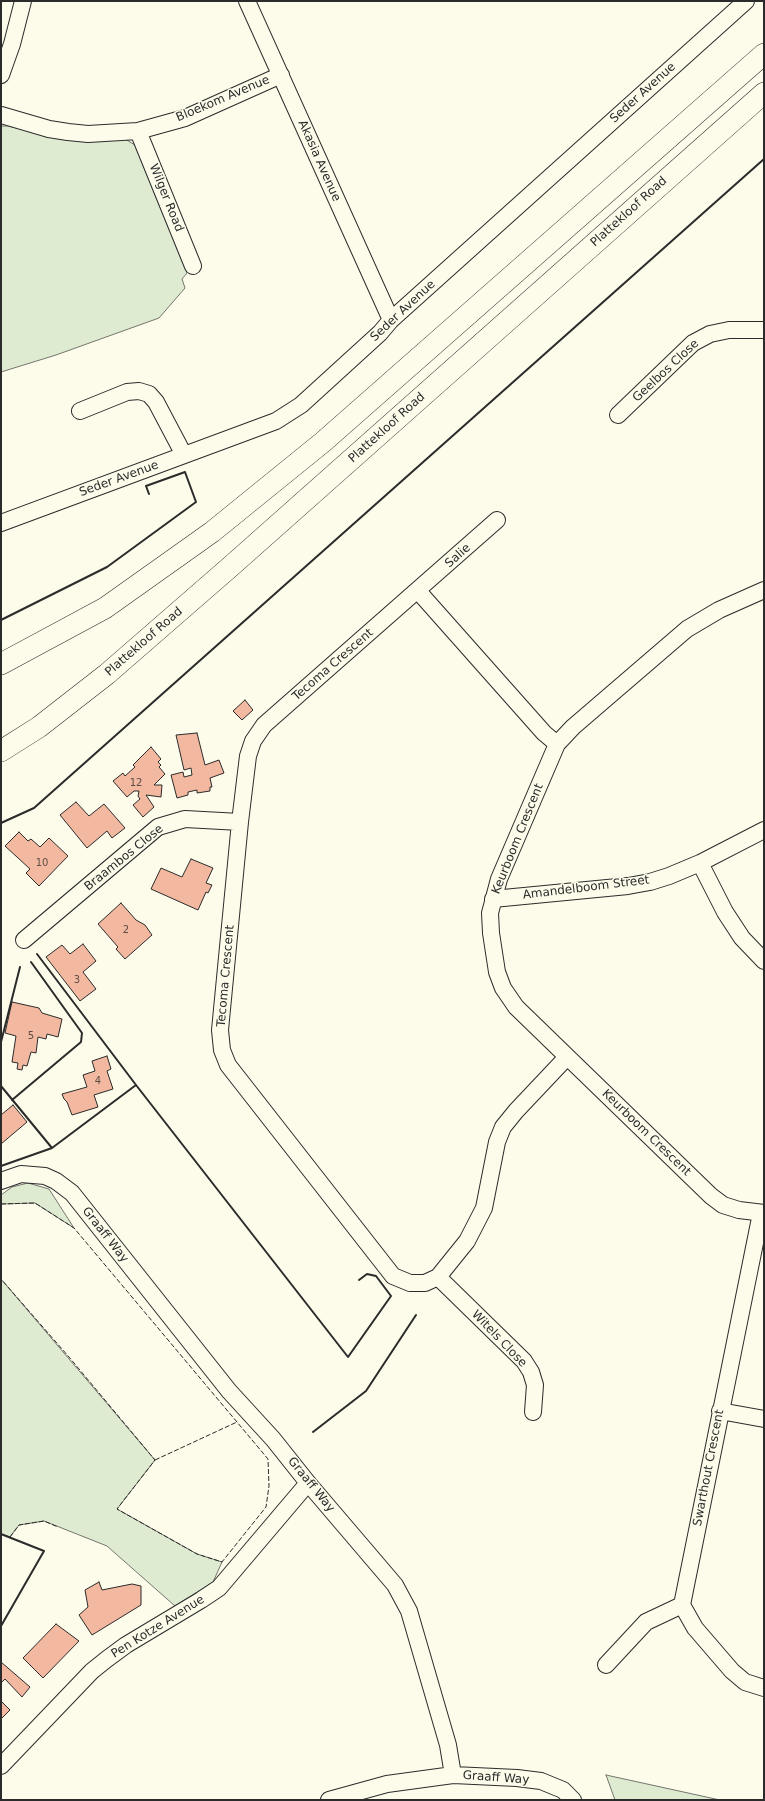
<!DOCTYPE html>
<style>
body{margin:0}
#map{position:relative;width:765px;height:1801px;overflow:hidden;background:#fdfbea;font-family:"DejaVu Sans",sans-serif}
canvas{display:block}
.frame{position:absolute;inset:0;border:2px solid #2b2b2b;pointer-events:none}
</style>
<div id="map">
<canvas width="765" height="1801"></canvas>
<div class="frame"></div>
</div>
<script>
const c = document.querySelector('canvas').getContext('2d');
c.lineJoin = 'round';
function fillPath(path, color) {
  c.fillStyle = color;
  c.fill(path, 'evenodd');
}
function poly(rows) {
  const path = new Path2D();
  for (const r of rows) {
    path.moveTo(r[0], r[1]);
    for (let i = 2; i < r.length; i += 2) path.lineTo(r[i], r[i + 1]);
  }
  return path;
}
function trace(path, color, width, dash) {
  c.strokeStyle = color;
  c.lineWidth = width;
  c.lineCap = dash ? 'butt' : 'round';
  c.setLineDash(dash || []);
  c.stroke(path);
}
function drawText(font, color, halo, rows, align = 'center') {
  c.font = font + ' "DejaVu Sans",sans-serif';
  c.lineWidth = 3;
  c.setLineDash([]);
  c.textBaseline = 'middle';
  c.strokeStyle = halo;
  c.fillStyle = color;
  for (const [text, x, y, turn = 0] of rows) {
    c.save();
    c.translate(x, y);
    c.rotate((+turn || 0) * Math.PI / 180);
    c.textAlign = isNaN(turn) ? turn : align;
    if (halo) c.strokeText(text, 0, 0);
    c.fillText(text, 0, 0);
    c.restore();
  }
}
const green = poly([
 [1,126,8,126,49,136,125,139,135,145,187,273,182,279,185,288,159,318,56,355,1,372,1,126],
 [28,1183,49,1189,74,1228,35,1203,1,1204,1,1195,12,1187,28,1183],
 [1,1279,155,1460,117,1509,197,1554,222,1562,213,1582,175,1606,107,1546,44,1521,19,1525,10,1537,1,1534,1,1279],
 [606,1775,720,1800,615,1800,606,1775]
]);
const building = poly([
 [245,700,253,710,242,720,233,711,245,700],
 [197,733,205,765,219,760,224,773,210,778,212,787,210,787,210,791,197,793,197,790,188,792,188,795,177,798,171,775,183,772,184,777,192,775,191,768,184,770,176,735,197,733],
 [151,747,161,759,158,762,161,765,159,767,165,774,154,785,162,785,161,797,146,795,154,807,143,817,133,805,140,799,138,796,139,791,134,791,127,797,113,781,123,773,125,776,135,767,133,765,151,747],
 [76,802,89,816,104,804,125,828,112,838,107,831,87,848,60,815,76,802],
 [19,832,28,841,31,839,40,847,49,838,68,856,39,886,26,873,30,869,5,846,19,832],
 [191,859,213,868,206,883,212,885,208,893,206,892,198,910,151,889,161,868,182,877,191,859],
 [121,903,136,920,145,925,152,935,125,959,116,949,118,947,98,924,121,903],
 [83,944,96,961,83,972,96,989,80,1001,46,957,62,945,70,954,83,944],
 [12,1002,39,1008,42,1013,62,1019,58,1037,47,1034,46,1039,38,1037,36,1053,31,1052,27,1066,23,1065,22,1070,17,1069,18,1063,12,1062,16,1036,5,1033,12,1002],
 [107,1056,111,1069,107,1071,113,1089,94,1095,98,1107,72,1115,67,1102,64,1099,62,1094,87,1087,83,1075,95,1071,92,1061,107,1056],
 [13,1105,27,1122,1,1144,1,1115,13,1105],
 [99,1582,102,1590,132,1584,141,1586,141,1605,92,1635,79,1615,88,1607,85,1590,99,1582],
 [56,1624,79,1641,43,1678,23,1658,56,1624],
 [1,1662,30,1687,22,1697,5,1679,1,1683,1,1662],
 [1,1701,10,1710,2,1718,1,1717,1,1701]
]);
const minor = poly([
 [247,1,391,320],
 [1,75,12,44,23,1],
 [1,115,49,129,68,132,88,134,138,131,185,118,281,75],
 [138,131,193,266],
 [80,411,127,392,139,391,149,394,156,402,184,455],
 [618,415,693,343,710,334,729,330,764,330],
 [497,520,264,725,253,741,248,756,240,822,220,1030,222,1050,228,1065,393,1276,410,1283,425,1283,438,1277,467,1241,484,1208,497,1142,503,1127,516,1111,567,1057],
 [1,523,276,421,301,405,380,333,391,320,746,1],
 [764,590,719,610,687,629,573,727,557,744,499,879,490,913,491,933,497,972,503,988,516,1007,711,1196,723,1205,739,1210,764,1213],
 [418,591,544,733,557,744],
 [700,863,725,912,742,938,764,961],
 [493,899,628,886,650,882,669,876,700,863,764,830],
 [24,940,158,827,185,819,240,822],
 [1,1181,21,1174,45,1176,56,1181,72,1193,229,1391,273,1439,308,1483,395,1585,409,1611,448,1745,453,1775],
 [761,1213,682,1605,695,1628,732,1671,745,1682,764,1688],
 [438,1277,524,1361,531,1372,535,1385,533,1412],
 [720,1411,764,1419],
 [606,1665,646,1622,682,1605],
 [1,1766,92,1671,107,1659,126,1645,201,1600,219,1588,308,1483],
 [329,1800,387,1784,453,1775,517,1778,541,1781,563,1790,573,1800]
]);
const major = poly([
 [1,664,105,608,212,532,323,442,764,54],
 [1,751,39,727,107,674,230,567,764,93]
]);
const fence = poly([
 [1,1204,35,1203,74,1228,268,1459,269,1486,266,1507,222,1562,197,1554,117,1509,155,1460,69,1357,1,1279],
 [155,1460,237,1422],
 [10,1537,19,1525,44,1521,58,1527]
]);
const wall = poly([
 [1,620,107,567,196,502,185,472,146,486,149,494],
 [1,823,34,808,764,159],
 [37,954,136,1085,52,1148],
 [1,1042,20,967],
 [136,1085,348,1357,391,1296,376,1276,367,1274,359,1280],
 [1,1086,52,1148,1,1166],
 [12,1100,81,1042,82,1033,31,962],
 [313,1432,366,1391,416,1315],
 [1,1534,44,1551,1,1626]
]);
const numberNames = [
 ["12",136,783],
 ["10",42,863],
 ["2",126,930],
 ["3",77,980],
 ["5",31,1036],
 ["4",98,1081]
];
const streetNames = [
 ["Seder Avenue",643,93,-42],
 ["Bloekom Avenue",223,99,-23],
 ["Akasia Avenue",319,161,66],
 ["Wilger Road",166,198,68],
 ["Plattekloof Road",629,212,-42],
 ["Seder Avenue",403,311,-43],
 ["Geelbos Close",666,371,-43],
 ["Plattekloof Road",387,428,-42],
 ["Seder Avenue",119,479,-20],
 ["Salie",458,556,-42],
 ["Plattekloof Road",144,642,-41],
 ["Tecoma Crescent",333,665,-41],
 ["Keurboom Crescent",518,839,-68],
 ["Braambos Close",124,858,-39],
 ["Amandelboom Street",586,888,-7],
 ["Tecoma Crescent",226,976,-85],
 ["Keurboom Crescent",646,1133,44],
 ["Graaff Way",105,1235,52],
 ["Witels Close",499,1339,46],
 ["Swarthout Crescent",709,1468,-79],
 ["Graaff Way",311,1485,51],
 ["Pen Kotze Avenue",158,1627,-32],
 ["Graaff Way",496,1778,4]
];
fillPath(green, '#deebd1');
trace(green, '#74746e', 1);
fillPath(building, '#f2b8a0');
trace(building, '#2b2b2b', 1);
trace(minor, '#2b2b2b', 18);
trace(major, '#2b2b2b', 22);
trace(minor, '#fdfbea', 16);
trace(major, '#fdfbea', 21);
trace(fence, '#2b2b2b', 1, [5, 2]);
trace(wall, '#2b2b2b', 2);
drawText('10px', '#5d4e48', null, numberNames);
drawText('12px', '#2b2b2b', '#fdfbea', streetNames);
</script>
